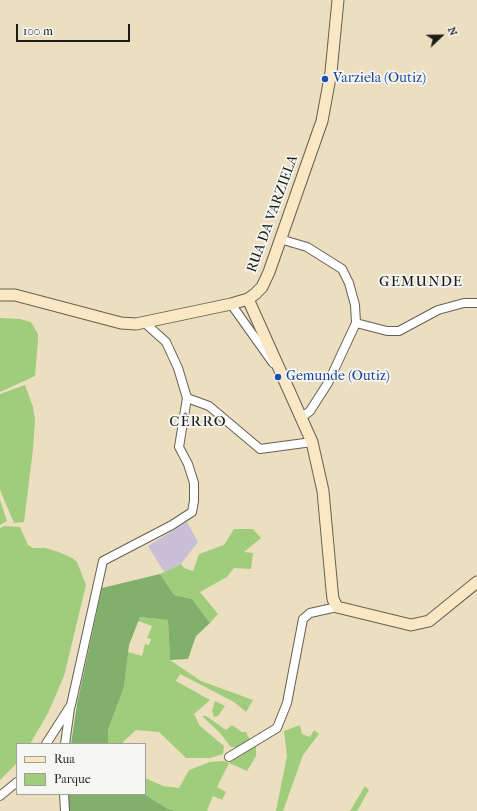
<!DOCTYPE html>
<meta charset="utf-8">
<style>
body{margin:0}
#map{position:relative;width:477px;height:811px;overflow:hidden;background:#ecdfbf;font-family:"IM FELL French Canon",serif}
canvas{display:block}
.legend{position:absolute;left:16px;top:743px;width:130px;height:52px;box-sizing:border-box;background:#f6f6f2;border:1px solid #9f9f9c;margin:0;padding:5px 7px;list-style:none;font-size:12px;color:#1c1c1c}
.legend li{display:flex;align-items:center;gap:8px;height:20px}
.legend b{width:20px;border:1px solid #9f9f9c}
.north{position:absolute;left:421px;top:16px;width:40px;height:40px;-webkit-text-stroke:3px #f6f6f2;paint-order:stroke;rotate:68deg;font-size:11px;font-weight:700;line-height:16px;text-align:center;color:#1c1c1c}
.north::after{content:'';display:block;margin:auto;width:14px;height:18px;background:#1c1c1c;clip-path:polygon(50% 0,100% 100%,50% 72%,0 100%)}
.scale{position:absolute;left:16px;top:24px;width:114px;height:18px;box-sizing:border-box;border:2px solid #1c1c1c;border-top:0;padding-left:5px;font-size:12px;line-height:14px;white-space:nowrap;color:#1c1c1c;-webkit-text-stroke:3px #f6f6f2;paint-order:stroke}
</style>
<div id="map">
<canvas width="477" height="811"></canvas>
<ul class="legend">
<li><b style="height:5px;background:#fae7c3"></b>Rua</li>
<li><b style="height:11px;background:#a0cd7b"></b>Parque</li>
</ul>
<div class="north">N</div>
<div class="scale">100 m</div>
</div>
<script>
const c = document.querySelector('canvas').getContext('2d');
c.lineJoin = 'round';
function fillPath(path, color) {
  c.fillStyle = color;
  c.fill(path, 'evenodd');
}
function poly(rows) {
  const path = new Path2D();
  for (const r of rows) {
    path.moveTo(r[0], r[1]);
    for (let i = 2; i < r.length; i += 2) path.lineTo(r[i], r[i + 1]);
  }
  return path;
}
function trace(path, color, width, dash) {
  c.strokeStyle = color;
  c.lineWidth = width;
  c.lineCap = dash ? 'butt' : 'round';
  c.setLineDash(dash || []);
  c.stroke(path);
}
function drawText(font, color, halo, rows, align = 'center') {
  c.font = font + ' "IM FELL French Canon",serif';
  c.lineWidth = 3.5;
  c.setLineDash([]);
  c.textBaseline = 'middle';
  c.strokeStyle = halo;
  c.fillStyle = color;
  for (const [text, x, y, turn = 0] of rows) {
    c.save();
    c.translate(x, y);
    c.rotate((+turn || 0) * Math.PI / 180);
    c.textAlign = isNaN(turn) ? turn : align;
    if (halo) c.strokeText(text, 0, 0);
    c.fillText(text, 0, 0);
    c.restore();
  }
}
const industrial = poly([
 [187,522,198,542,181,564,164,572,148,546]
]);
const green = poly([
 [0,318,20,319,31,322,38,334,38,340,35,376,0,392],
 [25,385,33,407,35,420,33,449,24,522,14,523,0,490,0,394],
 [0,500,7,521,0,525],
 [4,526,20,527,28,545,33,548,45,548,59,552,72,558,77,562,86,585,64,676,48,713,30,744,17,744,17,763,0,780,0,528],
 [234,529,253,529,261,538,244,552,253,553,251,569,234,568,227,577,200,592,218,614,210,623,192,599,174,595,160,574,181,564,184,568,193,571,199,554,224,545],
 [140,617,168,620,170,660,201,681,253,700,246,712,234,702,180,674,176,681,210,700,194,714,200,726,224,746,223,754,210,758,186,758,159,732,136,730,123,742,123,744,107,744,108,730,124,687,128,652,142,656,145,644,149,645,151,639,147,638,152,626,138,621],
 [215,701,225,706,218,716,214,717,212,711],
 [202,716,206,716,226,730,232,725,242,732,246,732,250,740,242,747,231,747,220,733],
 [300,725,302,734,310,737,314,730,319,734,303,755,283,811,276,811,287,756,284,731],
 [256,746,256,756,247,771,229,763,217,787,226,792,222,800,213,796,207,810,208,811,176,811,168,809,144,794,145,778,163,786,179,788,189,770,210,762,224,761,229,763],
 [365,786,369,790,357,811,350,811]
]);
const forest = poly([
 [160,574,174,595,192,599,210,623,196,636,188,659,170,660,168,620,140,617,129,645,124,687,108,730,108,744,71,744,77,704,102,588],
 [66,794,144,794,168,809,176,811,69,811]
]);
const street = poly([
 [280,239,307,247,342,269,349,283,355,305,356,323,328,383,310,411,301,418],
 [231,304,273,363],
 [356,323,387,331,399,331,438,310,464,303,477,303],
 [187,398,209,406,260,449,312,442],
 [46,744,71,705,103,561,172,525,192,512,194,501,194,483,188,464,179,447,187,398,178,368,166,342,146,324],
 [65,744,70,708],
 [229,757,277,728,287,703,303,619,310,613,337,607],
 [64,794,65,811],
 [0,796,17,782]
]);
const secondary = poly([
 [0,295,15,295,121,323,136,324,231,304,248,299,255,294,262,287,269,272,322,121,331,72,338,0],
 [248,299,312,442,323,491,332,590,333,599,337,607,411,625,429,621,477,582]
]);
const markers = [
 [325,79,4,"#1a4fb4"],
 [278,377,4,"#1a4fb4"]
];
const transitNames = [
 ["Varziela (Outiz)",333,79],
 ["Gemunde (Outiz)",286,377]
];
const streetNames = [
 ["RUA DA VARZIELA",273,214,-70]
];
const neighbourhoodNames = [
 ["GEMUNDE",421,282],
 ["CÊRRO",198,422]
];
fillPath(industrial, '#c9bfd7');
fillPath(green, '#a0cd7b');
fillPath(forest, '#80b06b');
trace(street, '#656055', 10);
trace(secondary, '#656055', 13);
trace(street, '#fff', 8);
trace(secondary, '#fae7c3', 11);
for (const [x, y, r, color] of markers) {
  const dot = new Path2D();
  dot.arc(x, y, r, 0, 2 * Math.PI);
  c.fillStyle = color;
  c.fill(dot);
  trace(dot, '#f6f6f2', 1.5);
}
drawText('14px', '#164399', '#f6f6f2', transitNames, 'left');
drawText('14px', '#1c1c1c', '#f6f6f2', streetNames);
c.letterSpacing = '1px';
drawText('15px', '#1c1c1c', '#f6f6f2', neighbourhoodNames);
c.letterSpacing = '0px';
</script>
